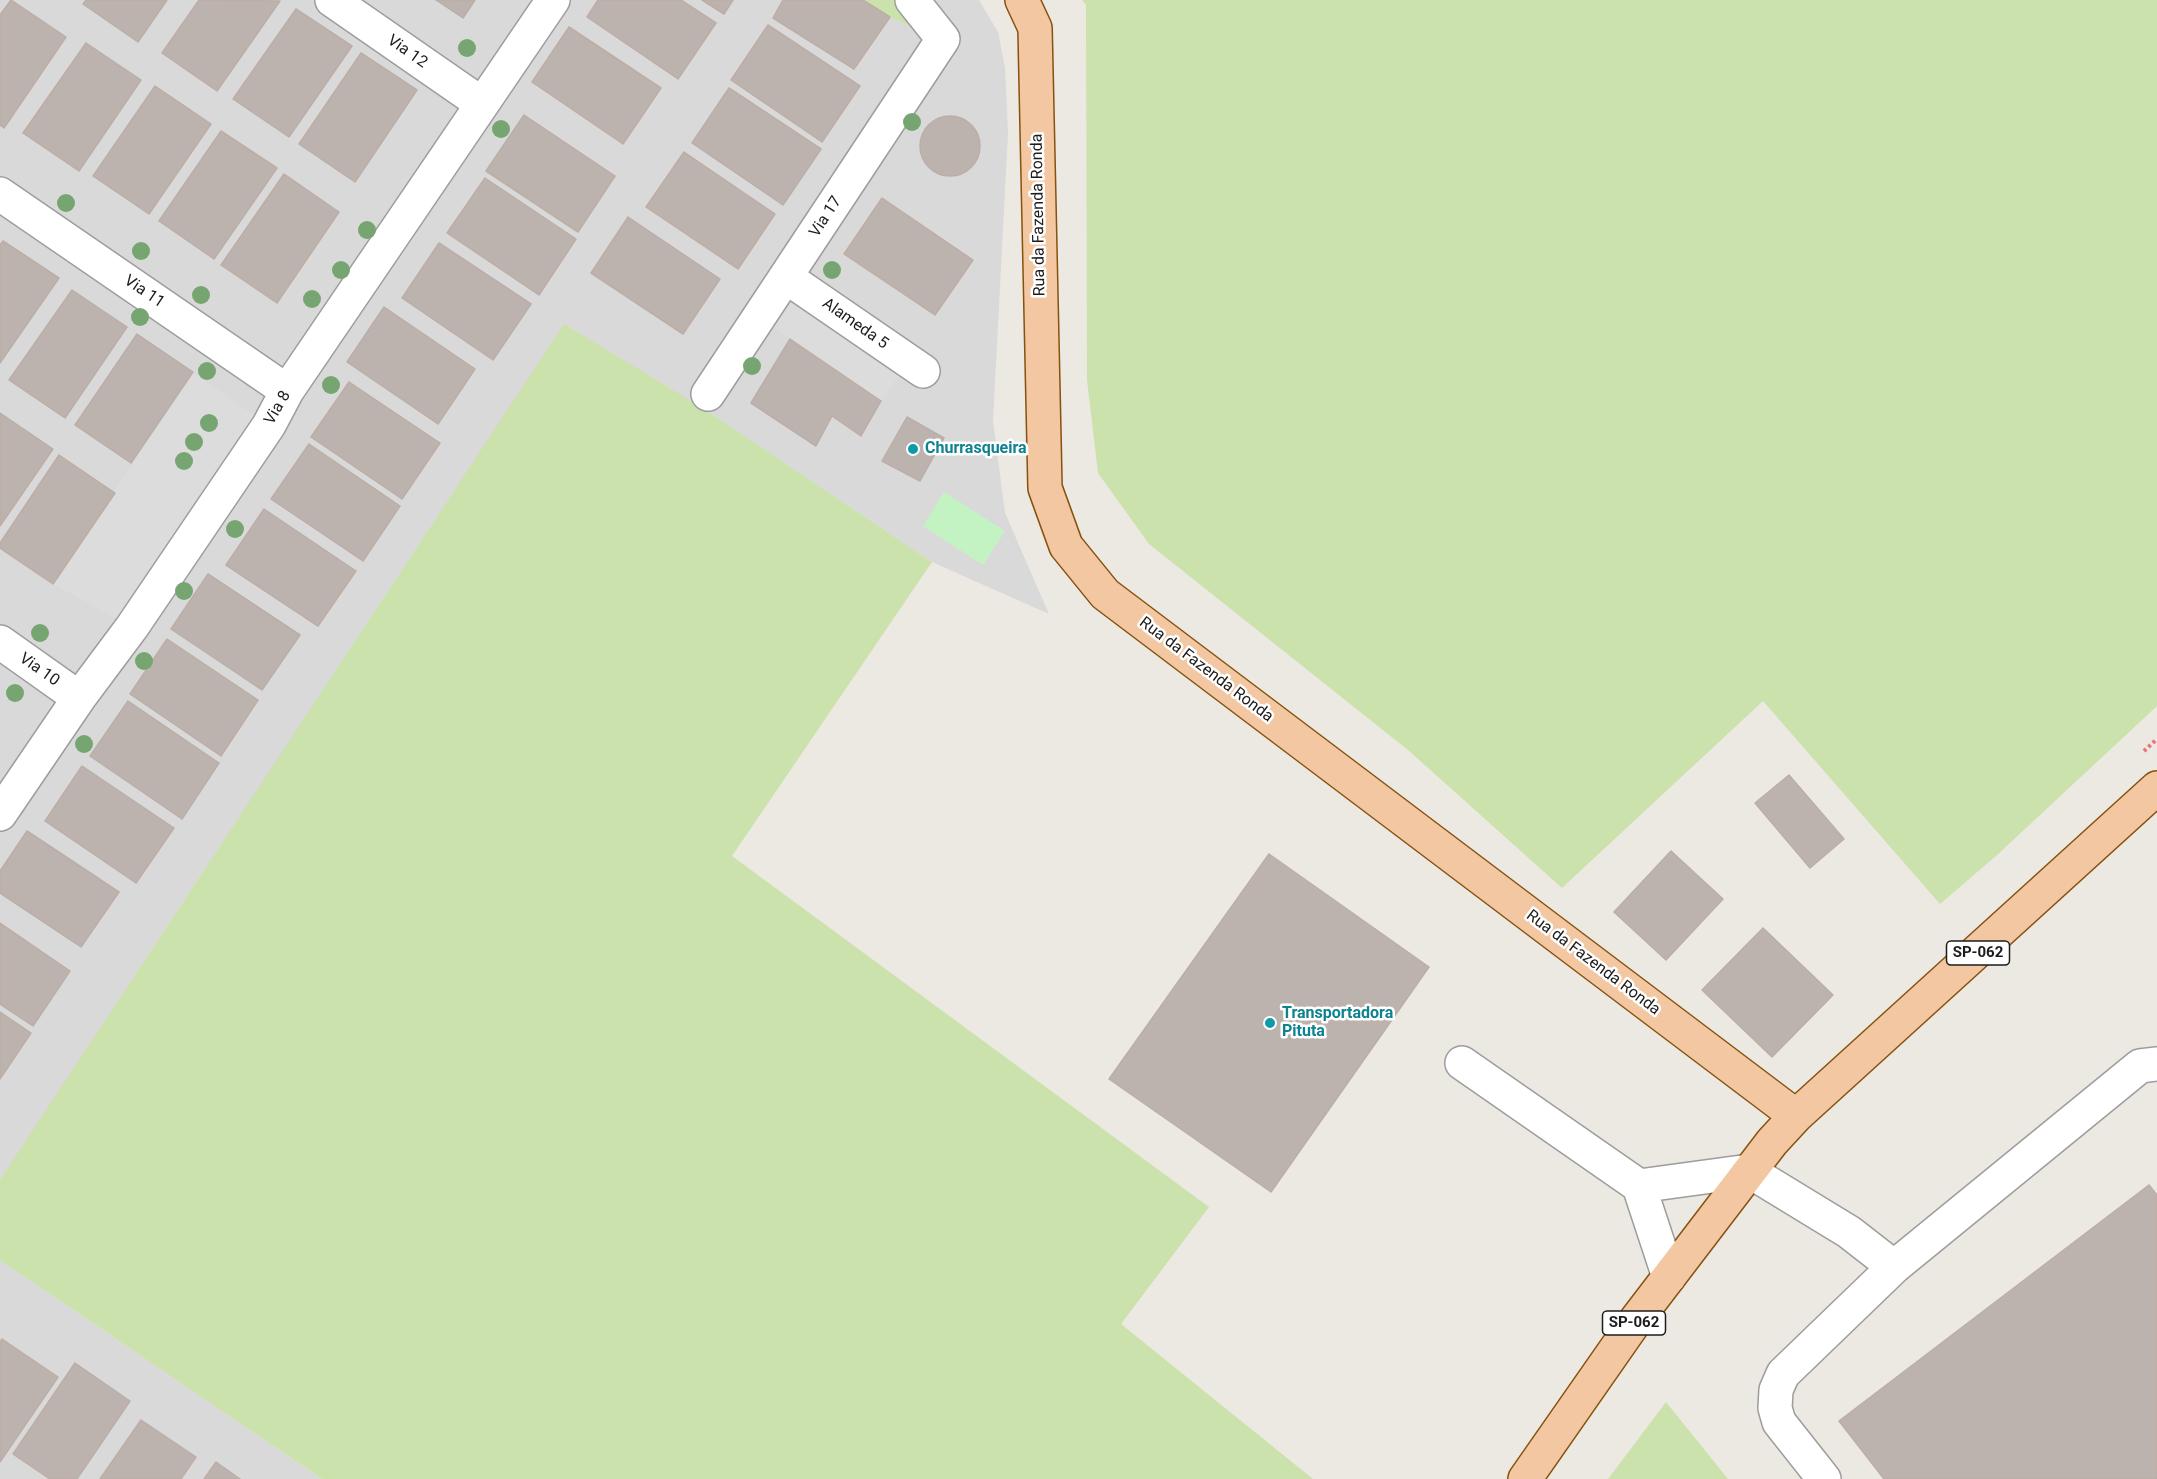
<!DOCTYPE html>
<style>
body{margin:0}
canvas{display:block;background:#ece8e2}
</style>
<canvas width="2157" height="1479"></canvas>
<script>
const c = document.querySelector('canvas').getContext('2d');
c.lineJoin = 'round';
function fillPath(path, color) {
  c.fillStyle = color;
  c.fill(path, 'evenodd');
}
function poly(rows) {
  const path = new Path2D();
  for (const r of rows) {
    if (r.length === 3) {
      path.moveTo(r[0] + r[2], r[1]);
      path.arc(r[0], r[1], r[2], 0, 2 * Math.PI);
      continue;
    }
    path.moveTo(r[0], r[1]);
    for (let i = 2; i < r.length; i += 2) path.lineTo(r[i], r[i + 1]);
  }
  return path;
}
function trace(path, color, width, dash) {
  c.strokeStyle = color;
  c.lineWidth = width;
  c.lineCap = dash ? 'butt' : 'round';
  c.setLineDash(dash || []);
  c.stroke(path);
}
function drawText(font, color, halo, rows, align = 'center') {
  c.font = font + ' Roboto,sans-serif';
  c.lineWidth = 5;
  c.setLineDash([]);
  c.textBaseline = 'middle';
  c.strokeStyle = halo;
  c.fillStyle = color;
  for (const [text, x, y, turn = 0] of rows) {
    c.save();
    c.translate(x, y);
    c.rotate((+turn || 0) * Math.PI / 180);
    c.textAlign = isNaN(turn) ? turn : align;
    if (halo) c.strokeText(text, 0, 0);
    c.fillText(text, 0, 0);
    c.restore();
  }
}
const residential = poly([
 [0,0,979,0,998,32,1005,68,1008,133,993,421,1005,513,1049,614,932,562,701,407,0,1180],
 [0,1260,322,1479,0,1479]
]);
const grass = poly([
 [863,0,909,0,942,40,890,17],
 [1082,0,2157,0,2157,706,1996,856,1940,904,1763,701,1562,888,1408,750,1149,544,1098,473,1087,380,1086,5],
 [564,324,701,407,932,562,732,856,1209,1207,1121,1324,1313,1479,322,1479,0,1260,0,1180],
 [1666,1402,1728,1479,1608,1479]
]);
const park = poly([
 [944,492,1005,531,983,565,923,526]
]);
const parking = poly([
 [798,285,909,362,881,401,773,327],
 [193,372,265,423,128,625,53,584]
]);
const building = poly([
 [11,0,66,37,4,128,0,125,0,15,11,0],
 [86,0,167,0,138,42,83,4,86,0],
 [199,0,280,1,217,91,162,53,199,0],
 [436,0,475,0,463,18,436,0],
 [598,0,681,0,716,23,678,79,587,17,598,0],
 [702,0,733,0,724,14,702,0],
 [783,0,863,0,890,17,854,69,773,18,783,0],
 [296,9,352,46,289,137,233,99,296,9],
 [768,25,860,86,822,142,731,80,768,25],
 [569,27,661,88,623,144,532,82,569,27],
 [86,43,141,80,79,171,23,133,86,43],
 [361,53,417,90,355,182,299,144,361,53],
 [155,86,211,124,149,214,93,176,155,86],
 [729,88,821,149,783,205,692,143,729,88],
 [524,115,615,176,578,232,486,171,524,115],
 [950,146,30],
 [221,131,277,168,214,259,159,221,221,131],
 [684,152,775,214,738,269,646,207,684,152],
 [284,174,339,212,277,303,221,265,284,174],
 [485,178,576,239,539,295,447,233,485,178],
 [882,198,973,260,935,315,844,254,882,198],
 [628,217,720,279,683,334,591,273,628,217],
 [3,241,59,278,0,363,0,245,3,241],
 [439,243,531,304,493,360,402,298,439,243],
 [72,290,127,327,65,418,9,380,72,290],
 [384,307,475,369,438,424,347,362,384,307],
 [137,334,193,372,131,463,75,425,137,334],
 [790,339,881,401,861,436,832,416,816,446,751,403,790,339],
 [349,382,440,443,402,499,311,437,349,382],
 [0,413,53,449,0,526,0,413],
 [907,417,944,438,920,481,882,461,907,417],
 [309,444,400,506,363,561,271,499,309,444],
 [59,455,115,493,53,584,0,548,0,543,59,455],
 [264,509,356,571,318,626,226,565,264,509],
 [208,574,300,635,262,690,171,629,208,574],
 [167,639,258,700,221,756,130,694,167,639],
 [128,701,219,763,182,819,90,756,128,701],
 [82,766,174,828,136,883,45,821,82,766],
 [1789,775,1844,839,1810,868,1755,803,1789,775],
 [27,831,119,892,81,947,0,893,0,871,27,831],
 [1671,851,1723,899,1666,960,1614,912,1671,851],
 [1269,854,1429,967,1271,1192,1109,1079,1269,854],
 [0,923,70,971,33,1026,0,1004,0,923],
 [1763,928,1833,995,1772,1057,1702,990,1763,928],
 [0,1012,31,1033,0,1079,0,1012],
 [2149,1185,2157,1195,2157,1479,1884,1479,1839,1421,2149,1185],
 [2,1339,58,1377,0,1462,0,1342,2,1339],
 [75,1363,130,1401,77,1479,50,1479,13,1454,75,1363],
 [141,1420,196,1457,181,1479,100,1479,141,1420],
 [216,1462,240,1479,204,1479,216,1462]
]);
const path = poly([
 [2144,751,2157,739]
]);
const minor = poly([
 [332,0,482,104],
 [0,194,287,391],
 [786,277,923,371],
 [708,394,943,39,912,0],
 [0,642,79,698],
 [0,814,79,698,132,627,269,425,287,391,553,0],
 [1462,1063,1639,1186,1749,1171,1849,1232,1894,1267],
 [1639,1186,1669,1277],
 [1824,1479,1779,1422,1775,1408,1776,1390,1783,1374,1894,1267,2140,1066,2157,1064]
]);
const major = poly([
 [1022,0,1035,28,1045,488,1066,546,1105,594,1796,1116],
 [1525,1479,1636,1320,1772,1142,1796,1116,2157,788]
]);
const trees = [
 [467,48],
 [912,122],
 [501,129],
 [66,203],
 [367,230],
 [141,251],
 [341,270],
 [832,270],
 [201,295],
 [312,299],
 [140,317],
 [752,366],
 [207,371],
 [331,385],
 [209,423],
 [194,442],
 [184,461],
 [235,529],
 [184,591],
 [40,633],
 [144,661],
 [15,693],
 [84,744]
];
const markers = [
 [913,449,6,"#0f9aa8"],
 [1270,1023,6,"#0f9aa8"]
];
const shields = [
 [1978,953,63],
 [1634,1323,63]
];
const shieldNames = [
 ["SP-062",1978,953],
 ["SP-062",1634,1323]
];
const streetNames = [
 ["Via 12",407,52,35],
 ["Rua da Fazenda Ronda",1039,215,-91],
 ["Via 17",826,217,-57],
 ["Via 11",144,292,34],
 ["Alameda 5",855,324,35],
 ["Via 8",278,408,-60],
 ["Via 10",39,670,35],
 ["Rua da Fazenda Ronda",1206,670,37],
 ["Rua da Fazenda Ronda",1593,963,37]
];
const cultureNames = [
 ["Churrasqueira",925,449],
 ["Transportadora",1282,1014],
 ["Pituta",1282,1032]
];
fillPath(residential, '#dad9d9');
fillPath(grass, '#cce2ac');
fillPath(park, '#c3f3c2');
fillPath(parking, '#dcdcdc');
fillPath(building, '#bcb3af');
trace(building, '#bcaea6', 1.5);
trace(minor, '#9d9d9d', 36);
trace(major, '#86520e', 36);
trace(path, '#ec7474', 4, [3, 3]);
trace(minor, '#fff', 33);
trace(major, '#f2c7a1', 33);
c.fillStyle = '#77a571';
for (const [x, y] of trees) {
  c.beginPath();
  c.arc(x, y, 9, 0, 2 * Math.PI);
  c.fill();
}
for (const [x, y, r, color] of markers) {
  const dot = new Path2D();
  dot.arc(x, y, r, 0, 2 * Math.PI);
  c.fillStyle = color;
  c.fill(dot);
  trace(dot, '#fff', 2);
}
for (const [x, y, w] of shields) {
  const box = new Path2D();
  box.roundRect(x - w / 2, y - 12, w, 24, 4.5);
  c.fillStyle = '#fff';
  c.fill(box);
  trace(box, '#1c1c1c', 1.5);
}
drawText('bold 15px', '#1c1c1c', null, shieldNames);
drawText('16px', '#1c1c1c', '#fff', streetNames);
drawText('bold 16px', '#0d838f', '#fff', cultureNames, 'left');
</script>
